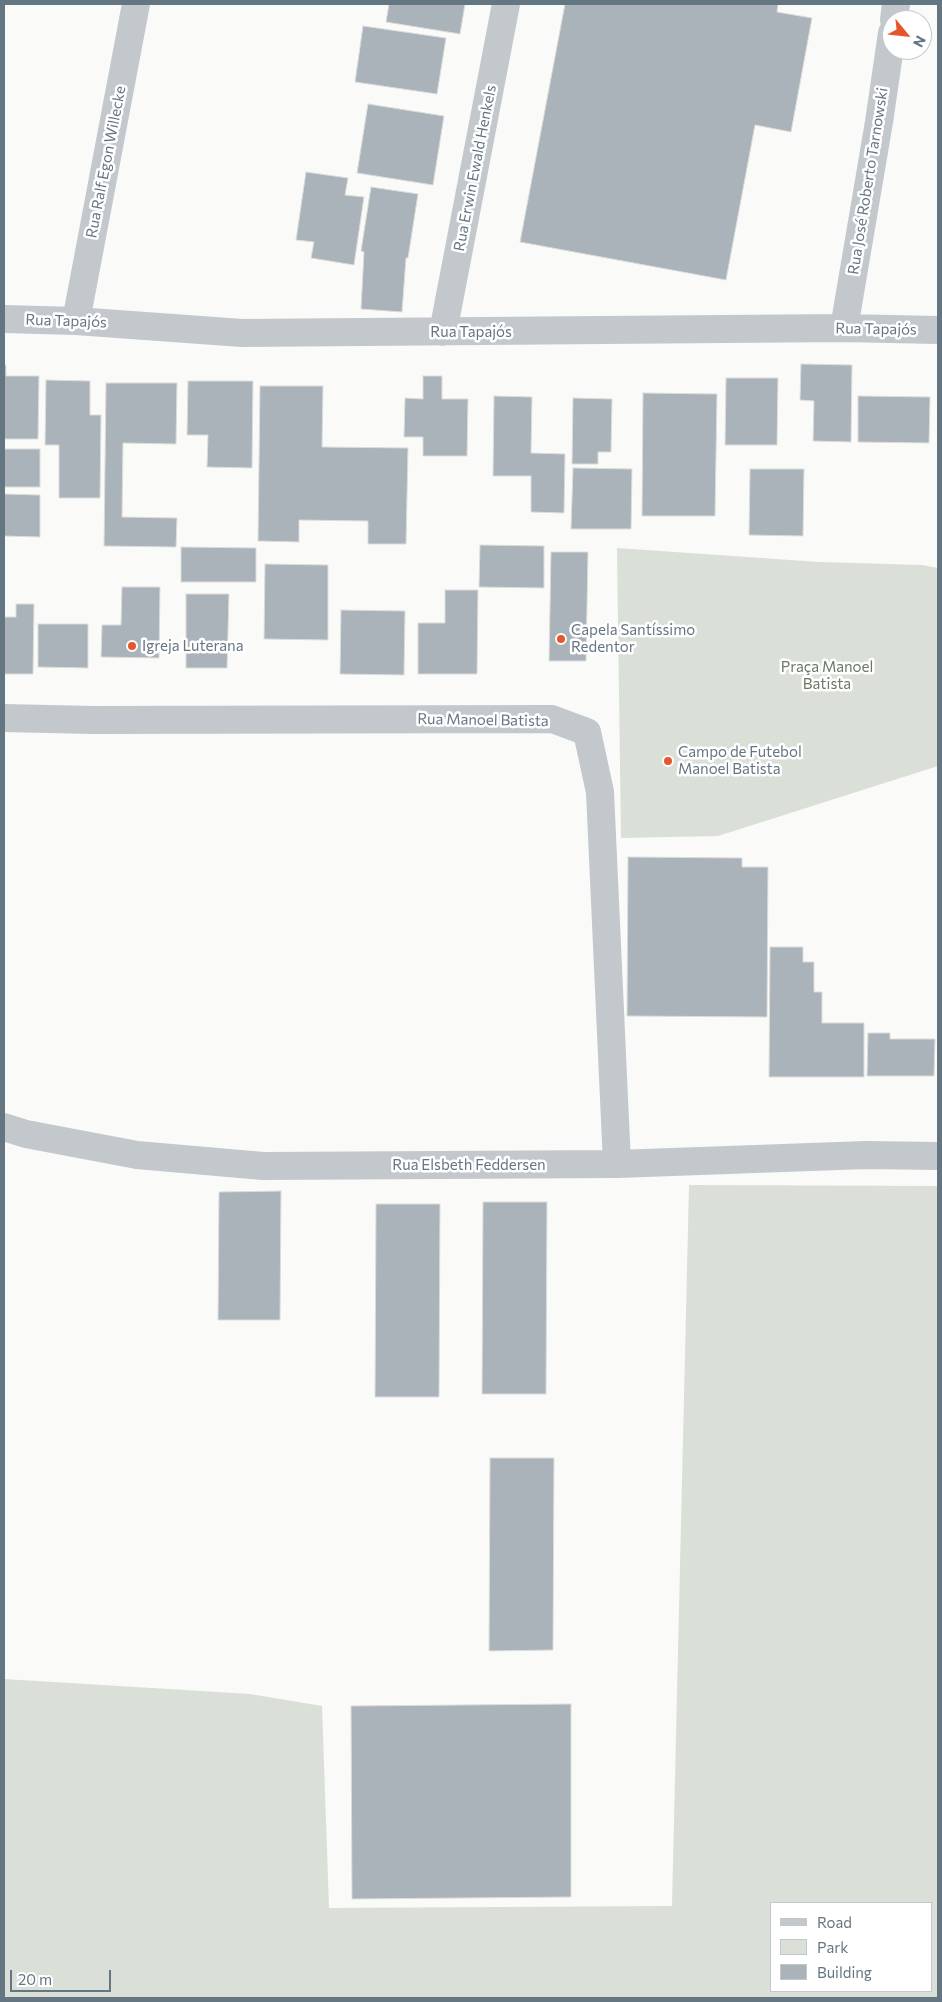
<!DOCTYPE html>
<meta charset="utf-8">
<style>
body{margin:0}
#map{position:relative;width:942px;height:2002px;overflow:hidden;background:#fafaf8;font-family:Commissioner,sans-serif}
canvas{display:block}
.frame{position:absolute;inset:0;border:5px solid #657683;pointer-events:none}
.legend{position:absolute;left:770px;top:1902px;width:162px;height:90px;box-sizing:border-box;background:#fff;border:1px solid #c1c8cd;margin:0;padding:6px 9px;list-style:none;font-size:15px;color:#657683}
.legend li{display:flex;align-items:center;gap:10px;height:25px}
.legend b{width:25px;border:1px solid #c1c8cd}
.north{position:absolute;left:882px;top:10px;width:50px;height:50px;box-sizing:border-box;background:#fff;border:1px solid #c1c8cd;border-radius:50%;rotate:118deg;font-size:14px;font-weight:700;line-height:20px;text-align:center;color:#657683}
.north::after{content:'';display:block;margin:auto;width:18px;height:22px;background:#e4572e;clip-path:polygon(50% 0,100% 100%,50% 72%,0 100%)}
.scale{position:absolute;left:10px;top:1970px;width:101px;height:22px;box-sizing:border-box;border:2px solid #657683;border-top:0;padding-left:6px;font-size:15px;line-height:18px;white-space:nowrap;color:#657683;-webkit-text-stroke:4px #fff;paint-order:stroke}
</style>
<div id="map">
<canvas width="942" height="2002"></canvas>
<div class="frame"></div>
<ul class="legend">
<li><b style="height:6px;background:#c3c8cc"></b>Road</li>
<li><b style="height:14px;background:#dadfd7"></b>Park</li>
<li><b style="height:14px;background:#aab3b9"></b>Building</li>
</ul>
<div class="north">N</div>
<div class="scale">20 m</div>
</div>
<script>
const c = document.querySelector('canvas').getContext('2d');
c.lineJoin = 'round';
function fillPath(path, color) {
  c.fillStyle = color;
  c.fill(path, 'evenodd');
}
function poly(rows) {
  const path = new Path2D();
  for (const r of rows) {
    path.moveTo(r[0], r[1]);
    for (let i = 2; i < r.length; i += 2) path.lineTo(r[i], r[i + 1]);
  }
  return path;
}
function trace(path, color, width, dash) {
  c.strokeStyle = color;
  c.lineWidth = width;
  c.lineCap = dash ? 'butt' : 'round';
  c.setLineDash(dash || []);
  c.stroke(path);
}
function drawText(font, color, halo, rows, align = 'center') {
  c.font = font + ' Commissioner,sans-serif';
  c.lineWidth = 5;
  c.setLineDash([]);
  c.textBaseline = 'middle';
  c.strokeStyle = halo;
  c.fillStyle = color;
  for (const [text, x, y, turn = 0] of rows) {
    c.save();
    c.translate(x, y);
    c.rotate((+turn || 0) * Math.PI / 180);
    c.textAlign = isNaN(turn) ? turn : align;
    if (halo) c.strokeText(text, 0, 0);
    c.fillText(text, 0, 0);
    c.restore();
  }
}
const green = poly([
 [617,548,819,562,922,565,938,568,938,766,718,836,621,838],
 [689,1185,938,1186,938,1998,4,1998,4,1679,250,1694,322,1706,329,1908,672,1906],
 [771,1903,931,1903,931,1991,771,1991]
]);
const building = poly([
 [389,4,465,4,460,34,386,22,389,4],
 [565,4,778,4,777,12,812,18,791,132,755,125,726,280,520,242,565,4],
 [363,26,446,38,437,94,355,82,363,26],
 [368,104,444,116,433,185,357,173,368,104],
 [306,172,348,178,345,195,364,197,354,265,311,258,314,242,296,240,306,172],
 [371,187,418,194,408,258,406,258,402,312,361,309,364,252,361,251,371,187],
 [801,364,852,365,851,442,813,441,814,401,800,400,801,364],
 [4,365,6,365,6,376,39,376,38,439,4,439,4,365],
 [423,376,442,376,442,399,468,399,467,456,423,456,423,437,404,437,405,398,423,399,423,376],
 [726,378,778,378,777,445,725,445,726,378],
 [46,380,90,381,90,415,101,415,100,498,59,498,59,445,45,445,46,380],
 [188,381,253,381,252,468,207,467,208,435,187,435,188,381],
 [106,383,177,383,176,444,123,443,122,517,177,518,176,547,104,546,106,383],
 [260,386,323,386,322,447,408,448,406,544,368,544,368,521,299,520,299,542,258,541,260,386],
 [643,393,717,394,715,516,642,516,643,393],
 [494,396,532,397,531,453,565,454,564,513,531,512,531,476,493,476,494,396],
 [858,396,930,397,929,443,858,442,858,396],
 [573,398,612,399,611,452,598,452,598,464,572,464,573,398],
 [4,449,40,449,40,487,4,487,4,449],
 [573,468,632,469,631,529,571,529,573,468],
 [750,469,804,469,803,536,749,535,750,469],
 [4,494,40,495,40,537,4,536,4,494],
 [480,545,544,546,544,588,479,587,480,545],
 [181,547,256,548,256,582,181,582,181,547],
 [551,552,588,552,586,661,549,661,551,552],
 [265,564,328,565,328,640,264,639,265,564],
 [122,587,160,587,159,658,101,657,102,625,121,625,122,587],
 [445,590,478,590,477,674,418,674,418,623,445,623,445,590],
 [186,594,229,594,227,668,186,668,186,594],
 [16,604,34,604,33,674,4,674,4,617,16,617,16,604],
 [341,610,405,611,404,675,340,674,341,610],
 [38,624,88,624,88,668,38,667,38,624],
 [628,857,742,858,742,867,768,867,767,1017,627,1016,628,857],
 [770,947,803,947,803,962,814,962,814,992,822,992,822,1023,864,1023,864,1077,769,1077,770,947],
 [868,1033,890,1033,890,1039,935,1039,934,1076,867,1076,868,1033],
 [281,1191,280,1320,218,1320,219,1192,281,1191],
 [483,1202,547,1202,546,1394,482,1394,483,1202],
 [376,1204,440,1204,439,1397,375,1397,376,1204],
 [490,1458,554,1458,553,1650,489,1651,490,1458],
 [571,1704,571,1897,352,1899,351,1706,571,1704]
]);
const street = poly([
 [894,20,896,4],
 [4,319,76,321,242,333,844,328,938,330],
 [76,321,136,4],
 [844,328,879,122,892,33],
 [443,332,506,4],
 [4,718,92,720,552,719,587,732,600,792,617,1164],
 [4,1127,26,1134,137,1155,263,1166,617,1164,866,1155,938,1156]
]);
const markers = [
 [561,639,5,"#e4572e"],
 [132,646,5,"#e4572e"],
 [668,761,5,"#e4572e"]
];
const streetNames = [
 ["Rua Ralf Egon Willecke",106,162,-79],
 ["Rua Erwin Ewald Henkels",475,168,-79],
 ["Rua José Roberto Tarnowski",868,181,-81],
 ["Rua Tapajós",66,321,2],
 ["Rua Tapajós",876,329,1],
 ["Rua Tapajós",471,332],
 ["Rua Manoel Batista",483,720,1],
 ["Rua Elsbeth Feddersen",469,1165]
];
const poiNames = [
 ["Capela Santíssimo",571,630],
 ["Redentor",571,647],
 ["Igreja Luterana",142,646],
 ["Campo de Futebol",678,752],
 ["Manoel Batista",678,769]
];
const parkNames = [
 ["Praça Manoel",827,667],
 ["Batista",827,684]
];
fillPath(green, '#dadfd7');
fillPath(building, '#aab3b9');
trace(building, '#dcdcda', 1);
trace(street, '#c3c8cc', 28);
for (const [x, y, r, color] of markers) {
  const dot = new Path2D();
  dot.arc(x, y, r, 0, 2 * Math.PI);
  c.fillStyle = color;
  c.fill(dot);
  trace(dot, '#fff', 2);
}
drawText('15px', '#657683', '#fff', streetNames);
drawText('15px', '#657683', '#fff', poiNames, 'left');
drawText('15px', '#687a64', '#fff', parkNames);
</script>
